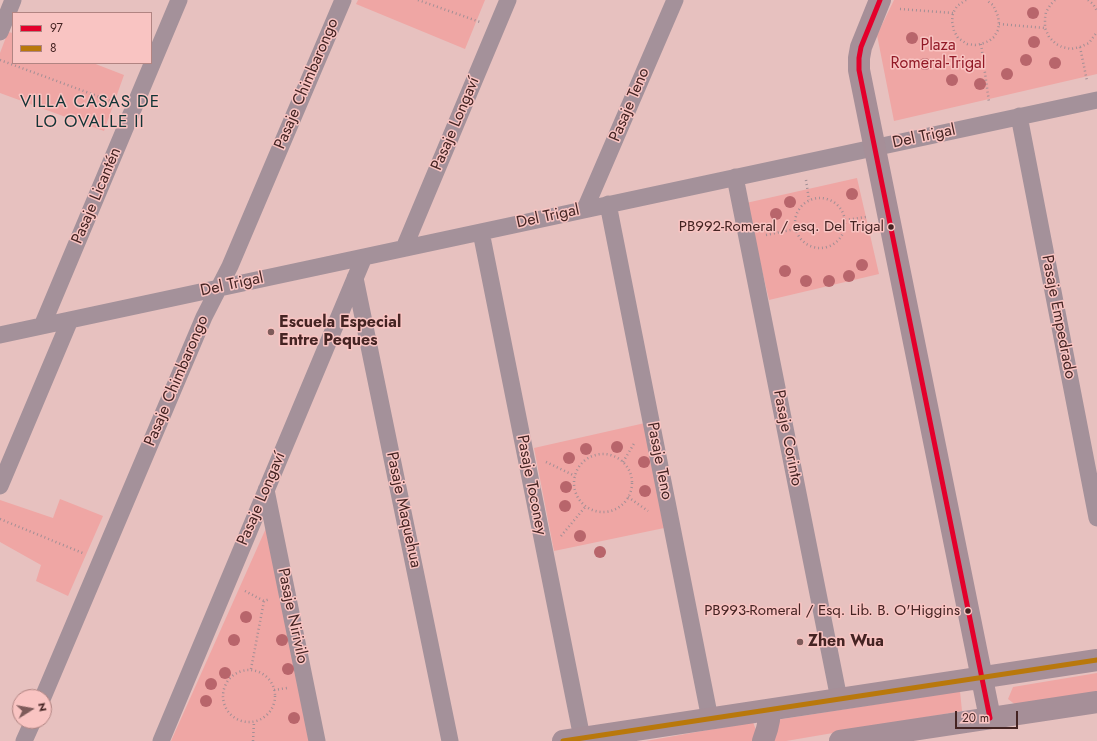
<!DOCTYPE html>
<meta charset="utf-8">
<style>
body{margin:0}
#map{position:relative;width:1097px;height:741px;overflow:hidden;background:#e7c1bf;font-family:Jost,sans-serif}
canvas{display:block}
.legend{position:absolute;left:12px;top:12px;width:140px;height:52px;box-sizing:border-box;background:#f9c4c2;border:1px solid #b18482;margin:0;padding:5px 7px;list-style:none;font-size:12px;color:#452423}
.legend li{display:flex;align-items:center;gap:8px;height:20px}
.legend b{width:20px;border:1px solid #b18482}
.north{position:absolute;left:12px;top:689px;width:40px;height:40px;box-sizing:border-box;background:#f9c4c2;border:1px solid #b18482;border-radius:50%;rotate:79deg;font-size:11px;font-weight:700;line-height:16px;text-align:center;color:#452423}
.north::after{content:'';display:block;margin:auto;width:14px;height:18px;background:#7e5b5a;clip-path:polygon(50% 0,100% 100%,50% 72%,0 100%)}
.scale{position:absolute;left:955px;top:711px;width:63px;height:18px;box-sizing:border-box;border:2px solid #452423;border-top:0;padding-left:5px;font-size:12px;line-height:14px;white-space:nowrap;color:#452423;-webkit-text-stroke:3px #f9c4c2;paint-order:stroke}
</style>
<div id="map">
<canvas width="1097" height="741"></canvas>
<ul class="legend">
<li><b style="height:5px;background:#e4002b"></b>97</li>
<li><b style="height:5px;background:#b9780c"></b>8</li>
</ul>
<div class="north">N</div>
<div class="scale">20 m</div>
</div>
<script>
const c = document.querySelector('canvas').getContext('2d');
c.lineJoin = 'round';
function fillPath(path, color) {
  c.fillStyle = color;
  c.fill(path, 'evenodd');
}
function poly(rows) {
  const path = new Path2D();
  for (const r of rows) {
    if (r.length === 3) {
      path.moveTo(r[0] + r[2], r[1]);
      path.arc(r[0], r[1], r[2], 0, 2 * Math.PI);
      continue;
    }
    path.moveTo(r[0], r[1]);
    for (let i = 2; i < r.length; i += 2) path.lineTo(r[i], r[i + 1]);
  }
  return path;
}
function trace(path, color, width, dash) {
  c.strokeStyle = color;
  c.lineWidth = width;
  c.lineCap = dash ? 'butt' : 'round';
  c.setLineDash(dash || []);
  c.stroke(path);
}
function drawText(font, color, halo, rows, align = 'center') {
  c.font = font + ' Jost,sans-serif';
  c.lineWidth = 3;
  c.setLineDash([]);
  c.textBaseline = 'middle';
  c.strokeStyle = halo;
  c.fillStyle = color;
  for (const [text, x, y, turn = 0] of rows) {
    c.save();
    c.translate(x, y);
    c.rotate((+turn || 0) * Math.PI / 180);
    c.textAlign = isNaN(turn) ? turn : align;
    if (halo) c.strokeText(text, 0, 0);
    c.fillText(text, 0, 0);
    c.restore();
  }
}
const green = poly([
 [358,0,485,0,465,49,356,4],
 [894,0,1097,0,1097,74,894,121,877,35],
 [8,32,13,33,13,63,93,63,124,75,104,131,0,93,0,53],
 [857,178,879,274,769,300,746,203],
 [645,423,669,527,554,551,534,448],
 [60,499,103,516,68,596,36,581,41,565,0,542,0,500,53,518],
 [267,526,309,741,171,741],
 [1097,673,1097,694,1017,706,1008,699,1013,687],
 [960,691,962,711,786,741,773,741,776,720],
 [753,722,757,733,757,741,646,741]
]);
const path = poly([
 [418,0,480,22],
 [966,0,957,6,953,13,952,21,954,31,958,38,967,44,975,45,981,44,989,41,994,37,998,30,999,24,998,16,993,5,986,0],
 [1055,0,1051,4,1046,12,1045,18,1045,28,1049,37,1056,44,1062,47,1071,49,1080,47,1089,43,1097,32],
 [1088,0,1093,4,1097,11],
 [900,9,953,13],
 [999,24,1045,28],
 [981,44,989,102],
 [1080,47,1087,81],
 [0,60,116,103],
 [806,180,809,200],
 [820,223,25],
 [845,220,866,217],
 [766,235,795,229],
 [603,483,29],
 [546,462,575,476],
 [623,462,635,442],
 [628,497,648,511],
 [0,519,85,554],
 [561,536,586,506],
 [245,591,264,601],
 [251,669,264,601,270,599],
 [249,696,26],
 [274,690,287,688],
 [253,741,254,722]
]);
const street = poly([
 [0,32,13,0],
 [1019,116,1097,518],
 [735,177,839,699],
 [608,204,710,719],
 [585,209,675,0],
 [481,232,582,738],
 [404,248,508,0],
 [355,278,450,741],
 [42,326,179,0],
 [0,335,1097,100],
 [0,486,70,320],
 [266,490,317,741],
 [43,697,204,317,230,266,343,0],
 [24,741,33,721],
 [161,741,364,257]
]);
const secondary = poly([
 [880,0,861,47,859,58,859,70,990,718],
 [563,741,1097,660],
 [763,741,767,729,769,720,769,710],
 [840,741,1097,702]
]);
const bus1 = poly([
 [880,0,861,47,859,58,859,70,990,718]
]);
const bus2 = poly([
 [563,741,1097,660]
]);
const trees = [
 [1033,13],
 [912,38],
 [1034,42],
 [1026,60],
 [1055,63],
 [925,64],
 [1007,74],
 [952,80],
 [980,84],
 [852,194],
 [790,202],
 [776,214],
 [862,265],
 [785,271],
 [849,276],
 [806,281],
 [829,281],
 [617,447],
 [586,449],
 [569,458],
 [644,462],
 [566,487],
 [645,491],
 [565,506],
 [580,536],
 [600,552],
 [246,617],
 [234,640],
 [282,640],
 [288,669],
 [225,673],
 [211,684],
 [206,701],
 [294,718]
];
const markers = [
 [891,227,3.5,"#452423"],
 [271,332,4,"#7e5b5a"],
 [968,611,3.5,"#452423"],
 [800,642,4,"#7e5b5a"]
];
const busNames = [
 ["PB992-Romeral / esq. Del Trigal",884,227],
 ["PB993-Romeral / Esq. Lib. B. O'Higgins",960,611]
];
const parkNames = [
 ["Plaza",938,46],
 ["Romeral-Trigal",938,64]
];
const streetNames = [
 ["Pasaje Chimbarongo",307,84,-67],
 ["Pasaje Teno",630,105,-67],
 ["Pasaje Longaví",456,124,-67],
 ["Del Trigal",924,137,-12],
 ["Pasaje Licantén",97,196,-67],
 ["Del Trigal",548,217,-12],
 ["Del Trigal",232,285,-12],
 ["Pasaje Empedrado",1058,317,79],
 ["Pasaje Chimbarongo",177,381,-67],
 ["Pasaje Corinto",787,438,79],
 ["Pasaje Teno",659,461,79],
 ["Pasaje Toconey",531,485,79],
 ["Pasaje Longaví",262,499,-67],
 ["Pasaje Maquehua",403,510,78],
 ["Pasaje Nirivilo",292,616,78]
];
const poiNames = [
 ["Escuela Especial",279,323],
 ["Entre Peques",279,341],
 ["Zhen Wua",808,642]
];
const neighbourhoodNames = [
 ["VILLA CASAS DE",90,103],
 ["LO OVALLE II",90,123]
];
fillPath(green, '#efa6a4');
trace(path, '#a28f95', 2.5, [1, 3]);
trace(street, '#a4919a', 17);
trace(secondary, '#a68f98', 22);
trace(bus1, '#e4002b', 5);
trace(bus2, '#b9780c', 5);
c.fillStyle = '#b8656b';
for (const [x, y] of trees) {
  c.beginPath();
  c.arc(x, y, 6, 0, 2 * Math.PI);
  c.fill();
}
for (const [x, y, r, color] of markers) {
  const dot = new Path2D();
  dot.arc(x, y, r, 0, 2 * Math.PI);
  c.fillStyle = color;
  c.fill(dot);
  trace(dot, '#f9c4c2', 1.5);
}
drawText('15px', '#452423', '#f9c4c2', busNames, 'right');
drawText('16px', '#921926', '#f9c4c2', parkNames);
drawText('16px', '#452423', '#f9c4c2', streetNames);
drawText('bold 16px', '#452423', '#f9c4c2', poiNames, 'left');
c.letterSpacing = '1px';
drawText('17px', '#113436', '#f9c4c2', neighbourhoodNames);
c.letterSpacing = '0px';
</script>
